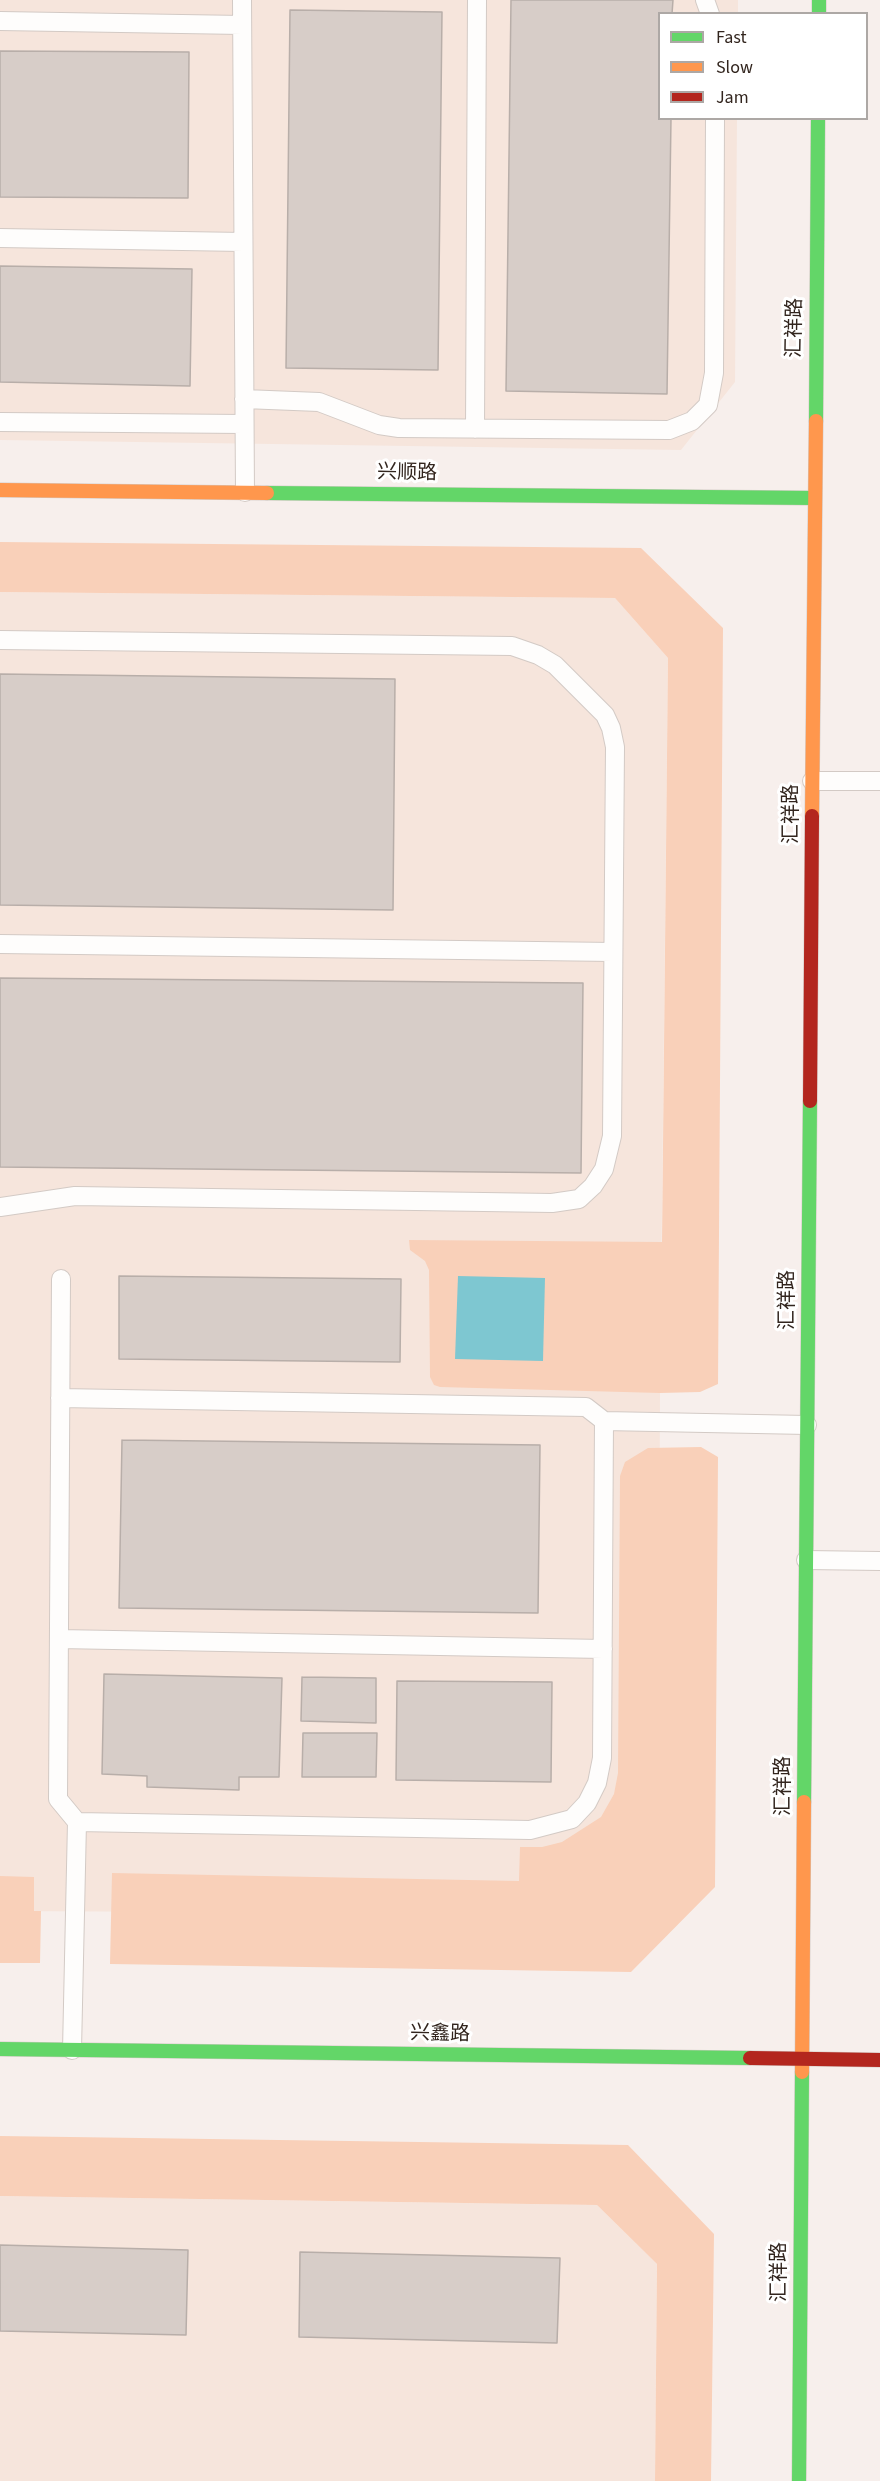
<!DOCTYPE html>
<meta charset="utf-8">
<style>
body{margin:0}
#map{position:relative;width:880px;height:2481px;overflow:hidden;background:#f7efec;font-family:"Source Sans 3",sans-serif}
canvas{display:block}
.legend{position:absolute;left:658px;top:12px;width:210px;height:108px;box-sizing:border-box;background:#fff;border:2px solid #ada8a5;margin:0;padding:8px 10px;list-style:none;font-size:18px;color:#32251e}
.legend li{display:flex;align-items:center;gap:12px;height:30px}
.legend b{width:30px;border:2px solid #ada8a5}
</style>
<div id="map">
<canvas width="880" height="2481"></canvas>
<ul class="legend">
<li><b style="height:8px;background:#63d668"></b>Fast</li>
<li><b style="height:8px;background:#ff974d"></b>Slow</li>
<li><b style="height:8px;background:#b3261e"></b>Jam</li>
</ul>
</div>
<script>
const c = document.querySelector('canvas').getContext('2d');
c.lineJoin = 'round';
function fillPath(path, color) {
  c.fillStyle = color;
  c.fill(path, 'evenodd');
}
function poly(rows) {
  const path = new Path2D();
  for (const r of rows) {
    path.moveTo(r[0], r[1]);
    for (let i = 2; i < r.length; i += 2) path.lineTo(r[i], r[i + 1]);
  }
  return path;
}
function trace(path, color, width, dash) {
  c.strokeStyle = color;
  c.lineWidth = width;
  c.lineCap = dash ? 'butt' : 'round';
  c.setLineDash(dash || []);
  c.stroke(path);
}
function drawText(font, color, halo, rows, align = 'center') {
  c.font = font + ' "Source Sans 3","Noto Sans SC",sans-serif';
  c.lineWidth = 6;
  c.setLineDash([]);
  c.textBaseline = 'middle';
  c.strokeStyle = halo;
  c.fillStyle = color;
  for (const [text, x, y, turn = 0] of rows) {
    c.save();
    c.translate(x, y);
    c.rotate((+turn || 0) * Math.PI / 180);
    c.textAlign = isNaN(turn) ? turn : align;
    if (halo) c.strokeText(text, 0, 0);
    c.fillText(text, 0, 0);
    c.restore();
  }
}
const built = poly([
 [0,0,738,0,738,13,660,14,660,118,737,119,735,382,681,450,0,440],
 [0,592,615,598,668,658,660,1393,658,1865,606,1914,0,1911],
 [0,2196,597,2205,657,2264,655,2481,0,2481]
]);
const green = poly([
 [0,542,641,548,723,628,718,1384,700,1392,660,1393,440,1387,434,1385,430,1377,429,1270,425,1261,410,1250,409,1240,662,1242,668,658,615,598,0,592],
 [701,1447,718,1457,715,1887,631,1972,110,1964,112,1873,519,1881,520,1847,542,1847,562,1842,601,1817,614,1794,618,1773,620,1476,625,1462,648,1448],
 [0,1876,34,1877,34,1911,41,1911,40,1963,0,1963],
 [0,2136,628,2145,714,2234,711,2481,655,2481,657,2264,597,2205,0,2196]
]);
const water = poly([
 [458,1276,545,1278,543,1361,455,1359]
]);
const building = poly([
 [511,0,673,0,672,14,660,14,660,118,671,118,667,394,506,391,511,0],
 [290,10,442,12,438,370,286,368,290,10],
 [0,51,189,52,188,198,0,197,0,51],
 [0,266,192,269,190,386,0,382,0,266],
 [0,674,395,679,393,910,0,905,0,674],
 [0,978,583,983,581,1173,0,1167,0,978],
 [119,1276,401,1279,400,1362,119,1359,119,1276],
 [122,1440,540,1445,538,1613,119,1608,122,1440],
 [104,1674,282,1678,279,1777,239,1777,239,1790,147,1787,147,1776,102,1774,104,1674],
 [302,1677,376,1678,376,1723,301,1721,302,1677],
 [397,1681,552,1682,551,1782,396,1780,397,1681],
 [303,1733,377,1733,376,1777,302,1777,303,1733],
 [0,2245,188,2250,186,2335,0,2331,0,2245],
 [300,2252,560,2258,557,2343,299,2337,300,2252]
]);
const lane = poly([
 [242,0,245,492],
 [705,0,710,14],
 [0,21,242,25],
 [0,238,243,242],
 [244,399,319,402,379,425,399,428,669,430,692,421,708,405,714,373,715,118],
 [0,422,244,424],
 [475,429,477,0],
 [0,640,512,646,538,655,555,665,605,715,611,728,615,747,612,1136,604,1169,593,1186,579,1199,552,1203,75,1196,0,1207],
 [812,781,880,781],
 [0,944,613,952],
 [61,1279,58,1799,77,1822,72,2050],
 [60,1398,586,1407,604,1421,807,1425],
 [806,1560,880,1561],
 [59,1639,603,1649],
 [77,1822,530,1830,572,1819,587,1803,597,1783,602,1758,604,1421]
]);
const fast = poly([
 [819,0,819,14],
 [816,421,818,118],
 [267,493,814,498],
 [804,1802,810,1101],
 [0,2049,750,2058],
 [799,2481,802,2072]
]);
const slow = poly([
 [0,490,267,493],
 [812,816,816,421],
 [802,2072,804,1802]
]);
const jam = poly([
 [810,1101,812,816],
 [750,2058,880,2060]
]);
const streetNames = [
 ["汇祥路",796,328,-89],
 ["兴顺路",407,474,1],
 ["汇祥路",793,814,-90],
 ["汇祥路",789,1300,-90],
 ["汇祥路",785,1786,-90],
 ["兴鑫路",440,2035,1],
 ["汇祥路",781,2272,-90]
];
fillPath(built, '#f6e5dc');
fillPath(green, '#f9d0b9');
fillPath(water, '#7ec7d1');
fillPath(building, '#d7cdc8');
trace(building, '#b8aea9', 1.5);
trace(lane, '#d3cac5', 20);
trace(fast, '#d3cac5', 15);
trace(slow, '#d3cac5', 15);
trace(jam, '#d3cac5', 15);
trace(lane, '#fefdfc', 18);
trace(fast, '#63d668', 14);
trace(slow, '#ff974d', 14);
trace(jam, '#b3261e', 14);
drawText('20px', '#32251e', '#fff', streetNames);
</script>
